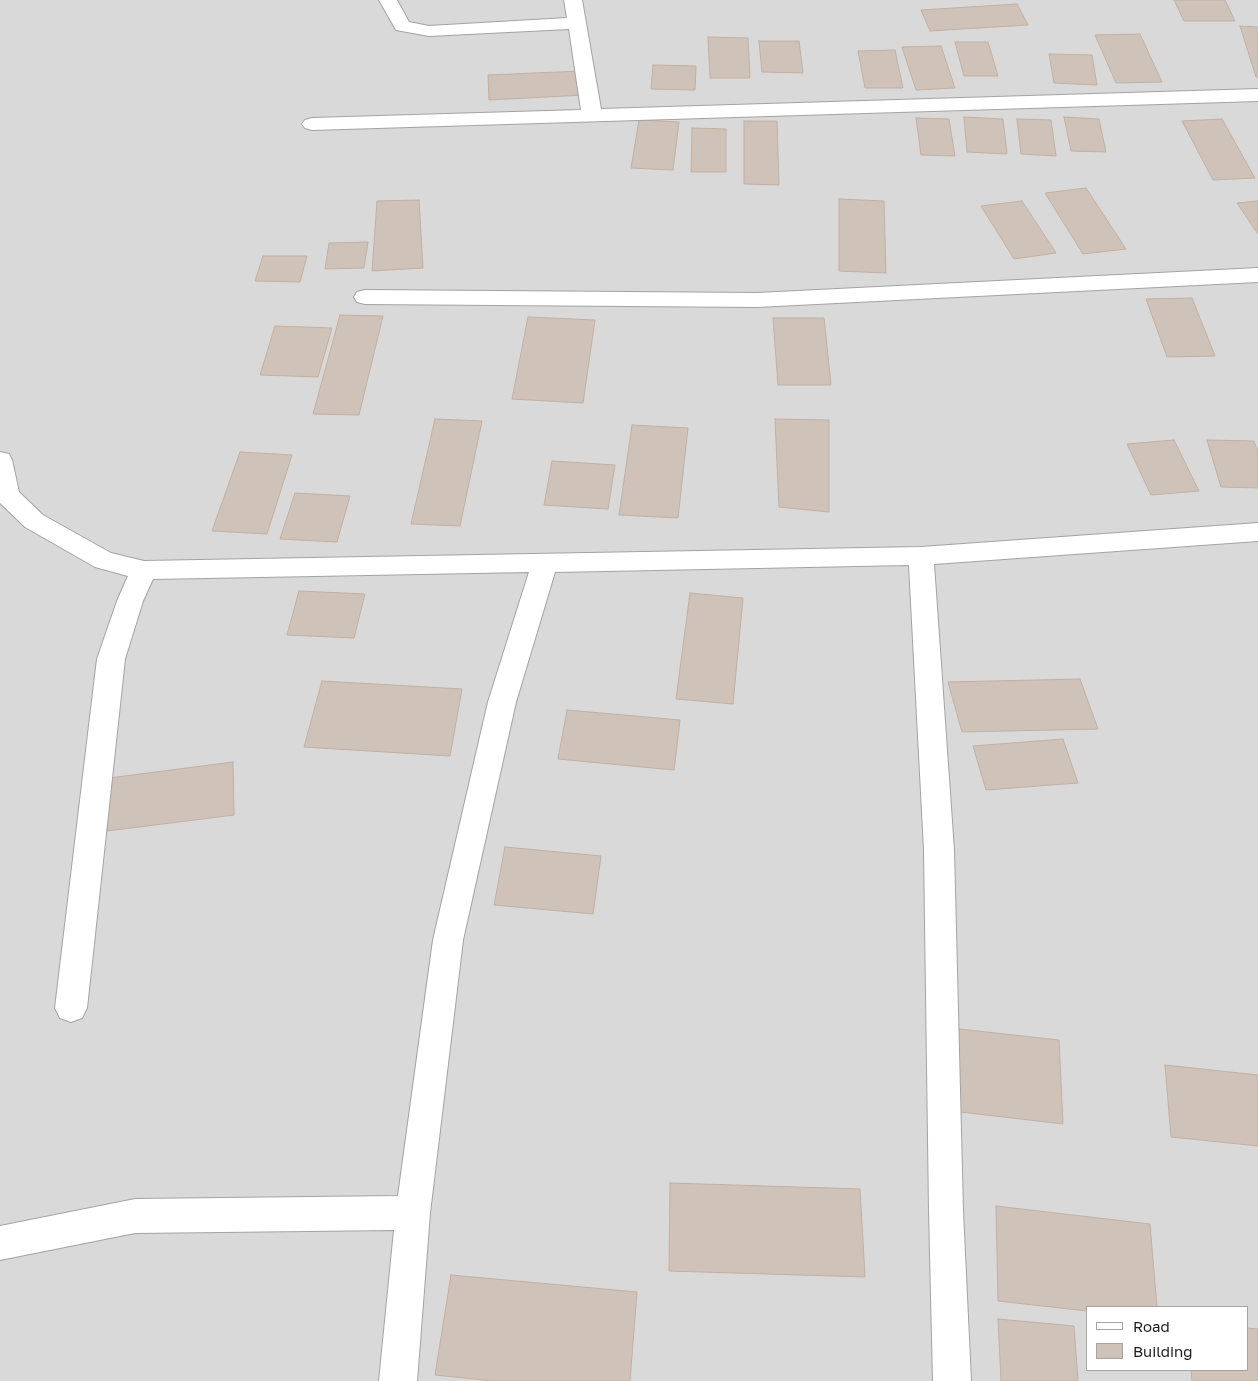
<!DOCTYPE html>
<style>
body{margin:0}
#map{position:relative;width:1258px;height:1381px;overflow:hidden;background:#efeae0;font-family:"Golos Text",sans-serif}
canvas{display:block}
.legend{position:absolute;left:1086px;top:1306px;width:162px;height:65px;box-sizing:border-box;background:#fff;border:1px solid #a4a4a4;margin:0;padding:6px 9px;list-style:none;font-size:15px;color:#1c1c1c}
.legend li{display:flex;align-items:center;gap:10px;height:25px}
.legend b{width:25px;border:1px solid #a4a4a4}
</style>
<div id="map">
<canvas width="1258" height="1381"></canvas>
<ul class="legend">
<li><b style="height:6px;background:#fff"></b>Road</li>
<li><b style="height:14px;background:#cfc3b9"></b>Building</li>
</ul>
</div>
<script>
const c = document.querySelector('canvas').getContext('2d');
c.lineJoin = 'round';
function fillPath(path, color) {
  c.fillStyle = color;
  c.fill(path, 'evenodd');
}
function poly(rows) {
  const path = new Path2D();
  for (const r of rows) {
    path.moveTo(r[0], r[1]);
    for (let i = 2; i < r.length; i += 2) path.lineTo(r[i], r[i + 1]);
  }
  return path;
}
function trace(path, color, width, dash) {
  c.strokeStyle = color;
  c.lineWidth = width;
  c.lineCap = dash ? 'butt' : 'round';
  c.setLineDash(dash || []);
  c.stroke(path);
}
const residential = poly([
 [0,0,1258,0,1258,1381,0,1381],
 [1087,1307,1247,1307,1247,1370,1087,1370]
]);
const building = poly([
 [1174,0,1225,0,1235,21,1184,21,1174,0],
 [1017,4,1028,25,930,31,921,10,1017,4],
 [1240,26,1258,27,1258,77,1256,77,1240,26],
 [1140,34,1162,82,1116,83,1095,35,1140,34],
 [708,37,748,38,750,78,710,78,708,37],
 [759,41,799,41,803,73,762,72,759,41],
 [955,42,988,42,998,76,964,76,955,42],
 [941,46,955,88,916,90,902,47,941,46],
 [895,50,903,88,865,88,858,51,895,50],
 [1049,54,1092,55,1097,85,1054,83,1049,54],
 [653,65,696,66,695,90,651,89,653,65],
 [582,71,585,95,489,100,488,75,582,71],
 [964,117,1003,119,1007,154,967,152,964,117],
 [1064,117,1099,119,1106,152,1071,151,1064,117],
 [916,118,949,119,955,156,921,155,916,118],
 [1017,119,1051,120,1056,156,1021,154,1017,119],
 [1222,119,1255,178,1213,180,1182,121,1222,119],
 [639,120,679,122,673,170,631,168,639,120],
 [744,121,777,121,779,185,744,184,744,121],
 [692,128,726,129,726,172,691,172,692,128],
 [1086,188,1126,249,1083,254,1045,193,1086,188],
 [839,199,884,201,886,273,839,271,839,199],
 [419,200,423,268,372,271,377,201,419,200],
 [1022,201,1056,253,1014,259,981,206,1022,201],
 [1258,201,1258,234,1237,203,1258,201],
 [368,242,364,268,325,269,329,243,368,242],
 [263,256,307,256,300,282,255,281,263,256],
 [1192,298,1215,356,1167,357,1146,299,1192,298],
 [340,315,383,316,359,415,313,414,340,315],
 [528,317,595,320,583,403,512,399,528,317],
 [773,318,824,318,831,385,778,385,773,318],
 [275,326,332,328,318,377,260,375,275,326],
 [435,419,482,421,460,526,411,524,435,419],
 [775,419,829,420,829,512,779,507,775,419],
 [632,425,688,428,678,518,619,515,632,425],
 [1174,440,1199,491,1151,495,1127,444,1174,440],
 [1207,440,1254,441,1258,452,1258,488,1221,487,1207,440],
 [240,452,292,455,267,534,212,531,240,452],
 [552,461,615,465,608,509,544,505,552,461],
 [295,493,350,496,337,542,280,539,295,493],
 [299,591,365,594,354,638,287,635,299,591],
 [690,593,743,598,733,704,676,699,690,593],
 [1080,679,1098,729,962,732,948,682,1080,679],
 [322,681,462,689,450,756,304,747,322,681],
 [567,710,680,720,674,770,558,759,567,710],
 [1063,739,1078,783,986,790,973,746,1063,739],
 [233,762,234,815,107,831,109,778,233,762],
 [505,847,601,856,593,914,494,905,505,847],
 [951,1028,1059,1040,1063,1124,952,1111,951,1028],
 [1165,1065,1258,1075,1258,1146,1171,1137,1165,1065],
 [670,1183,860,1189,865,1277,669,1271,670,1183],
 [996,1206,1150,1224,1157,1307,1087,1307,1087,1311,998,1301,996,1206],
 [451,1275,637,1292,630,1381,493,1381,435,1375,451,1275],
 [998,1319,1074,1326,1078,1381,1001,1381,998,1319],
 [1247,1328,1258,1329,1258,1381,1192,1381,1191,1370,1247,1370,1247,1328]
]);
const minor = poly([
 [379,0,397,0,409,22,429,26,567,18,564,0,582,0,601,109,1258,89,1258,101,312,130,305,128,302,124,305,120,312,118,581,110,569,29,429,36,396,30,379,0],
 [1258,268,1258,282,757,307,365,304,357,302,354,297,357,292,365,290,757,293,1258,268],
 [0,452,9,454,12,460,19,492,43,515,111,553,144,561,921,547,1258,523,1258,541,934,564,954,850,963,1211,971,1381,933,1381,929,1211,924,850,909,565,555,572,516,702,463,940,430,1213,417,1381,379,1381,394,1230,135,1233,0,1260,0,1226,135,1199,398,1196,433,940,488,702,529,572,153,579,143,601,125,659,87,1008,82,1018,71,1022,60,1018,55,1008,97,659,117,601,128,576,95,567,25,527,0,503,0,452]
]);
fillPath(residential, '#dad9d9');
fillPath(building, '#cfc3b9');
trace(building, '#c2b0a2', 1);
trace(minor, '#a3a3a3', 2);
fillPath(minor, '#fff');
</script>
